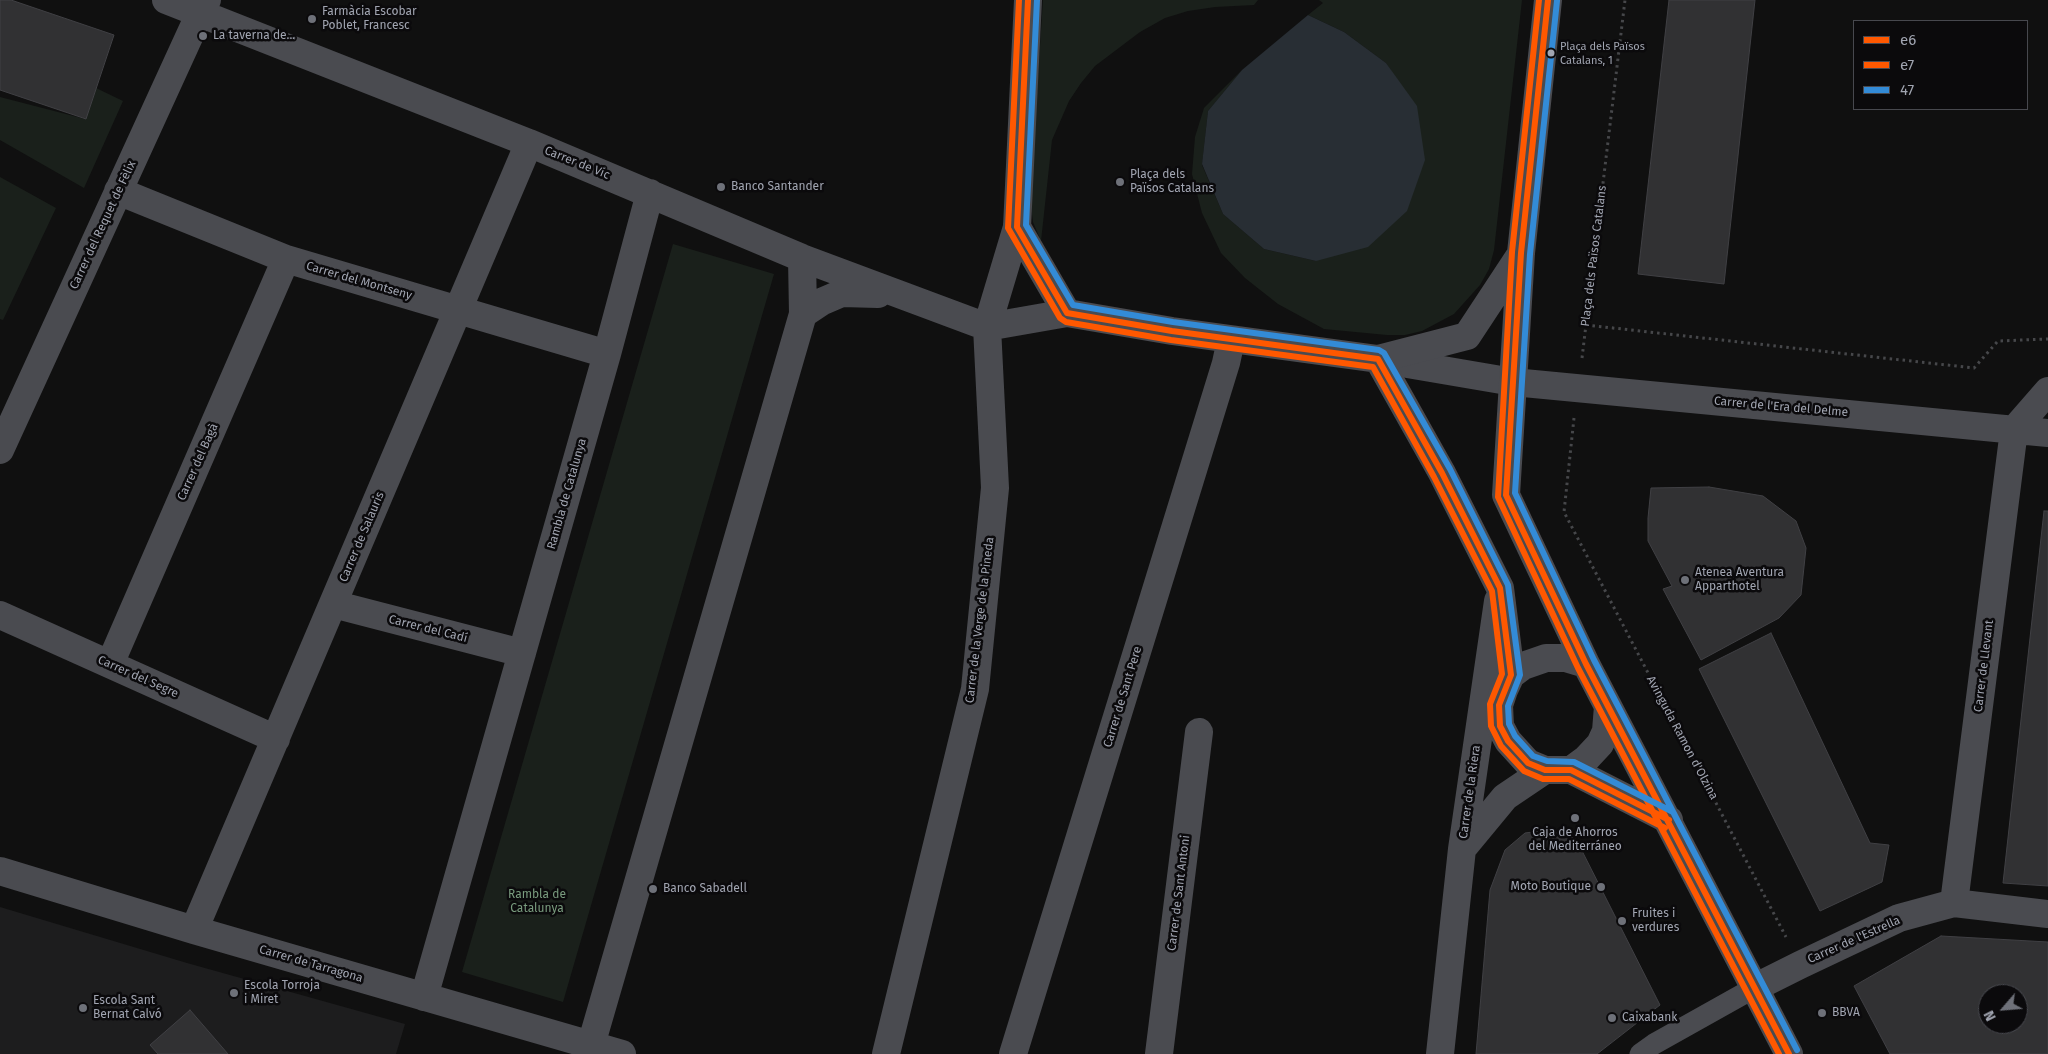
<!DOCTYPE html>
<meta charset="utf-8">
<style>
body{margin:0}
#map{position:relative;width:2048px;height:1054px;overflow:hidden;background:#101010;font-family:"Fira Sans",sans-serif}
canvas{display:block}
.legend{position:absolute;left:1853px;top:20px;width:175px;height:90px;box-sizing:border-box;background:#0b0a0c;border:1px solid #47484e;margin:0;padding:6px 9px;list-style:none;font-size:15px;color:#a1a5b1}
.legend li{display:flex;align-items:center;gap:10px;height:25px}
.legend b{width:25px;border:1px solid #47484e}
.north{position:absolute;left:1978px;top:984px;width:50px;height:50px;box-sizing:border-box;background:#0b0a0c;border:1px solid #47484e;border-radius:50%;rotate:243deg;font-size:14px;font-weight:700;line-height:20px;text-align:center;color:#a1a5b1}
.north::after{content:'';display:block;margin:auto;width:18px;height:22px;background:#6e7179;clip-path:polygon(50% 0,100% 100%,50% 72%,0 100%)}
</style>
<div id="map">
<canvas width="2048" height="1054"></canvas>
<ul class="legend">
<li><b style="height:6px;background:#ff5800"></b>e6</li>
<li><b style="height:6px;background:#ff5800"></b>e7</li>
<li><b style="height:6px;background:#338bd7"></b>47</li>
</ul>
<div class="north">N</div>
</div>
<script>
const c = document.querySelector('canvas').getContext('2d');
c.lineJoin = 'round';
function fillPath(path, color) {
  c.fillStyle = color;
  c.fill(path, 'evenodd');
}
function poly(rows) {
  const path = new Path2D();
  for (const r of rows) {
    path.moveTo(r[0], r[1]);
    for (let i = 2; i < r.length; i += 2) path.lineTo(r[i], r[i + 1]);
  }
  return path;
}
function trace(path, color, width, dash) {
  c.strokeStyle = color;
  c.lineWidth = width;
  c.lineCap = dash ? 'butt' : 'round';
  c.setLineDash(dash || []);
  c.stroke(path);
}
function drawText(font, color, halo, rows, align = 'center') {
  c.font = font + ' "Fira Sans",sans-serif';
  c.lineWidth = 5;
  c.setLineDash([]);
  c.textBaseline = 'middle';
  c.strokeStyle = halo;
  c.fillStyle = color;
  for (const [text, x, y, turn = 0] of rows) {
    c.save();
    c.translate(x, y);
    c.rotate((+turn || 0) * Math.PI / 180);
    c.textAlign = isNaN(turn) ? turn : align;
    if (halo) c.strokeText(text, 0, 0);
    c.fillText(text, 0, 0);
    c.restore();
  }
}
const built = poly([
 [0,907,187,963,405,1024,396,1054,0,1054]
]);
const green = poly([
 [1043,0,1258,0,1254,5,1215,7,1188,11,1165,18,1140,32,1095,66,1081,83,1069,101,1052,140,1041,241,1033,222,1030,199],
 [1319,0,1522,0,1494,250,1489,269,1480,285,1454,314,1422,331,1405,335,1387,335,1324,329,1278,304,1245,278,1221,253,1202,213,1192,174,1195,137,1204,108,1242,70,1208,111,1202,165,1223,214,1264,249,1316,261,1393,74,1386,63,1344,32,1308,15,1323,3],
 [96,88,123,101,84,188,0,140,0,97,85,119],
 [0,177,56,208,3,320,0,319],
 [673,244,774,274,563,1002,462,972]
]);
const water = poly([
 [1308,15,1344,32,1386,63,1417,106,1425,160,1407,211,1368,247,1316,261,1264,249,1223,214,1202,164,1208,111,1242,70]
]);
const building = poly([
 [0,0,11,0,114,35,86,119,0,90,0,0],
 [1669,0,1755,0,1724,284,1638,274,1669,0],
 [1709,487,1763,496,1796,521,1806,548,1801,595,1779,618,1701,660,1663,589,1672,586,1648,541,1648,518,1651,488,1709,487],
 [2044,511,2048,511,2048,886,2003,883,2044,511],
 [1771,633,1870,843,1889,845,1882,882,1820,911,1699,669,1771,633],
 [1549,830,1576,839,1660,1005,1597,1054,1476,1054,1490,890,1505,850,1525,833,1549,830],
 [1941,936,2048,942,2048,1054,1890,1054,1854,986,1941,936],
 [1988,994,2018,994,2018,1024,1988,1024,1988,994],
 [190,1010,228,1054,158,1054,150,1045,190,1010]
]);
const path = poly([
 [1586,325,1974,368,1998,341,2048,339],
 [1582,358,1625,0],
 [1574,418,1564,512,1786,937]
]);
const pedestrian = poly([
 [1640,1054,1654,1044,1754,988]
]);
const minor = poly([
 [166,0,529,143,802,258,987,327,1067,313],
 [118,191,286,259,607,354],
 [803,314,821,302,842,293,878,294],
 [1378,359,1513,382,2048,433],
 [2014,430,2048,391],
 [0,450,200,13,207,0],
 [333,604,522,653],
 [0,615,276,739],
 [110,664,286,259],
 [1462,849,1505,797,1545,770],
 [0,871,194,930,622,1054],
 [1954,903,2014,430],
 [194,930,529,143],
 [1754,988,1800,965,1899,918,1954,903,2048,914],
 [424,997,607,354,650,193],
 [591,1045,803,314,802,258],
 [886,1054,975,689,995,488,987,327,1017,227],
 [1013,1054,1226,363,1231,340],
 [1159,1054,1199,732],
 [1440,1054,1462,849,1498,601]
]);
const tertiary = poly([
 [1028,0,1017,227,1067,313,1172,331,1378,359,1467,336,1521,254],
 [1548,0,1521,253,1506,495,1586,664,1789,1054],
 [1378,359,1442,473,1500,588,1511,675],
 [1586,664,1566,658,1546,658,1523,666,1511,675,1504,690,1499,705,1500,726,1508,741,1528,763,1545,770,1571,770,1669,820],
 [1571,770,1586,759,1600,744,1606,731,1608,706]
]);
const bus1 = poly([
 [1028,0,1017,227,1067,313,1172,331,1378,359,1442,473,1500,588,1511,675,1499,705,1500,726,1508,741,1528,763,1545,770,1571,770,1669,820],
 [1548,0,1521,253,1506,495,1586,664,1789,1054]
]);
const bus2 = poly([
 [1019,0,1008,228,1060,318,1066,322,1171,340,1373,367,1434,477,1492,591,1502,674,1490,704,1491,726,1501,746,1524,771,1543,779,1569,779,1665,828],
 [1539,0,1512,252,1498,497,1578,668,1779,1054]
]);
const bus3 = poly([
 [1037,0,1026,225,1073,305,1173,322,1379,350,1384,353,1450,469,1508,585,1520,675,1508,706,1509,724,1515,736,1533,756,1547,761,1574,762,1673,812],
 [1557,1,1530,254,1515,493,1594,660,1797,1050]
]);
const markers = [
 [312,19,5,"#6e7179"],
 [203,36,5,"#6e7179"],
 [1551,53,4.5,"#a1a5b1"],
 [1120,182,5,"#6e7179"],
 [721,187,5,"#6e7179"],
 [1685,580,5,"#6e7179"],
 [1575,818,5,"#6e7179"],
 [1601,887,5,"#6e7179"],
 [653,889,5,"#6e7179"],
 [1622,921,5,"#6e7179"],
 [234,993,5,"#6e7179"],
 [83,1008,5,"#6e7179"],
 [1822,1013,5,"#6e7179"],
 [1612,1018,5,"#6e7179"]
];
const busNames = [
 ["Plaça dels Països",1560,47],
 ["Catalans, 1",1560,61]
];
const poiNames = [
 ["Farmàcia Escobar",322,12],
 ["Poblet, Francesc",322,26],
 ["La taverna de...",213,36],
 ["Plaça dels",1130,175],
 ["Països Catalans",1130,189],
 ["Banco Santander",731,187],
 ["Atenea Aventura",1695,573],
 ["Apparthotel",1695,587],
 ["Caja de Ahorros",1575,833,"center"],
 ["del Mediterráneo",1575,847,"center"],
 ["Moto Boutique",1591,887,"right"],
 ["Banco Sabadell",663,889],
 ["Fruites i",1632,914],
 ["verdures",1632,928],
 ["Escola Torroja",244,986],
 ["i Miret",244,1000],
 ["Escola Sant",93,1001],
 ["Bernat Calvó",93,1015],
 ["BBVA",1832,1013],
 ["Caixabank",1622,1018]
];
const streetNames = [
 ["Carrer de Vic",577,163,22],
 ["Carrer del Requet de Fèlix",103,225,-65],
 ["Plaça dels Països Catalans",1594,256,-83],
 ["Carrer del Montseny",359,281,16],
 ["Carrer de l'Era del Delme",1781,407,5],
 ["Carrer del Bagà",198,462,-66],
 ["Rambla de Catalunya",567,494,-74],
 ["Carrer de Salauris",362,537,-67],
 ["Carrer de la Verge de la Pineda",980,620,-83],
 ["Carrer del Cadí",428,629,14],
 ["Carrer de Llevant",1984,666,-83],
 ["Carrer del Segre",138,677,24],
 ["Carrer de Sant Pere",1123,697,-73],
 ["Avinguda Ramon d'Olzina",1682,738,62],
 ["Carrer de la Riera",1470,792,-82],
 ["Carrer de Sant Antoni",1179,893,-83],
 ["Carrer de l'Estrella",1854,940,-24],
 ["Carrer de Tarragona",311,964,16]
];
const parkNames = [
 ["Rambla de",537,895],
 ["Catalunya",537,909]
];
fillPath(built, '#1d1d1e');
fillPath(green, '#1a201b');
fillPath(water, '#282e34');
fillPath(building, '#313133');
trace(building, '#404044', 1);
trace(path, '#46474a', 3, [2.5, 4]);
trace(pedestrian, '#4a4b50', 21);
trace(minor, '#4a4b50', 28);
trace(tertiary, '#4a4b50', 28);
trace(bus1, '#ff5800', 6);
trace(bus2, '#ff5800', 6);
trace(bus3, '#338bd7', 6);
for (const [x, y, r, color] of markers) {
  const dot = new Path2D();
  dot.arc(x, y, r, 0, 2 * Math.PI);
  c.fillStyle = color;
  c.fill(dot);
  trace(dot, '#0b0a0c', 2);
}
drawText('11px', '#a1a5b1', '#0b0a0c', busNames, 'left');
drawText('12px', '#a1a5b1', '#0b0a0c', poiNames, 'left');
drawText('12px', '#a1a5b1', '#0b0a0c', streetNames);
drawText('12px', '#799b7e', '#0b0a0c', parkNames);
</script>
